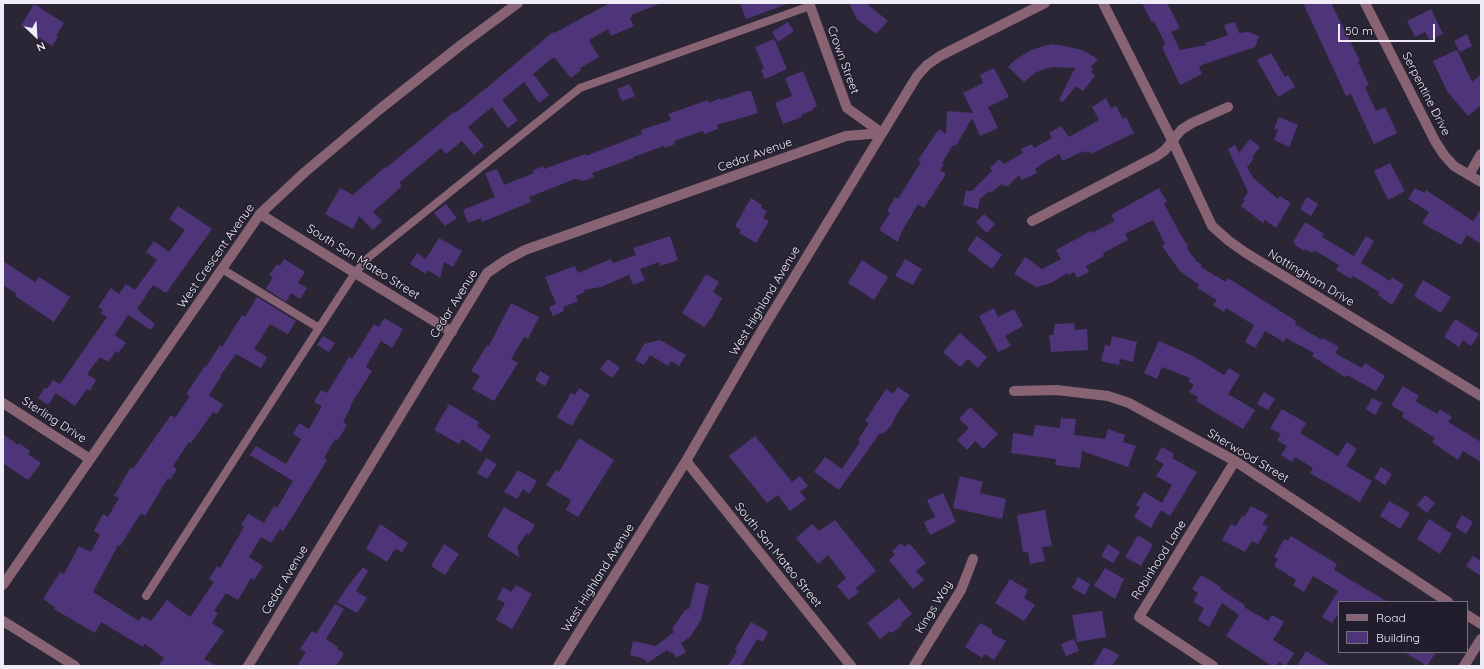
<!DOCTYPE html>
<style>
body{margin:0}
#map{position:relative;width:1484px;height:669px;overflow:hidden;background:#2b2636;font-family:Quicksand,sans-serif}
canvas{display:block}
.frame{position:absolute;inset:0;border:4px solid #efecf7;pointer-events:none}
.legend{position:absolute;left:1338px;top:601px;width:130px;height:52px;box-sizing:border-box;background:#211d2c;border:1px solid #73707d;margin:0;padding:5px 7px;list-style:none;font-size:12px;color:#efecf7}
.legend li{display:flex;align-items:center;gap:8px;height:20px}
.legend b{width:20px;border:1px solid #73707d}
.north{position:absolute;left:16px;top:16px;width:40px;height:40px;-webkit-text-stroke:3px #211d2c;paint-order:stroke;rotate:155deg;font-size:11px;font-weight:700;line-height:16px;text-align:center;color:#efecf7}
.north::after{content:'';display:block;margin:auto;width:14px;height:18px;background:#efecf7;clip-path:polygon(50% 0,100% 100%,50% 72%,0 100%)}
.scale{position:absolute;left:1338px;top:24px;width:97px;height:18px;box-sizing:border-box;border:2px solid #efecf7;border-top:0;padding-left:5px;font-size:12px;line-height:14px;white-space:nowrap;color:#efecf7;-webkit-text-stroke:3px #211d2c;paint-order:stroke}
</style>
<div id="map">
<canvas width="1484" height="669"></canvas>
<div class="frame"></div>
<ul class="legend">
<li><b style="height:5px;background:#876374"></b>Road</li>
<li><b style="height:11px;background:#4e357a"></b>Building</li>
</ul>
<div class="north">N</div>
<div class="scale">50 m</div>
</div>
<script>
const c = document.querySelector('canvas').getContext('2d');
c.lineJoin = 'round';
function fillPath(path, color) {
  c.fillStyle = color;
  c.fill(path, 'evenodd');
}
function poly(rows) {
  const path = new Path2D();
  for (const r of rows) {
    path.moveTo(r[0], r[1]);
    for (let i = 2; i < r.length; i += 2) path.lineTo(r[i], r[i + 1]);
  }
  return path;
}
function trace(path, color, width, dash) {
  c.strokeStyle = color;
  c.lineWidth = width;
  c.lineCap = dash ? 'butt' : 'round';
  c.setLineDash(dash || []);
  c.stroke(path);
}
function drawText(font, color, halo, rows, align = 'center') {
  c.font = font + ' Quicksand,sans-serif';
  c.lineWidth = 3;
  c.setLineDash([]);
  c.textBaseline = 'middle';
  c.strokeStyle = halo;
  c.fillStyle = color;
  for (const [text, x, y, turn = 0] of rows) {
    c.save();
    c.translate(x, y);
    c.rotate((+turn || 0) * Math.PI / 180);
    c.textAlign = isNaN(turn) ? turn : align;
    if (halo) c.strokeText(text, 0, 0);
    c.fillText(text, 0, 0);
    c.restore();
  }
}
const building = poly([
 [610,3,659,3,659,4,631,15,632,17,630,18,634,26,611,36,608,29,589,40,599,57,580,68,581,70,571,78,554,57,533,74,549,95,539,103,524,82,502,100,518,120,508,128,492,107,468,127,484,146,474,155,462,141,446,154,441,148,399,183,402,186,373,212,382,221,373,230,359,216,353,229,325,214,340,188,353,195,385,167,386,168,454,112,455,113,489,86,553,32,554,33],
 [740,3,786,3,787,4,746,19],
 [849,3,866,3,888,21,876,34,857,19],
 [1142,3,1167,3,1180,28,1171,32,1180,50,1206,45,1205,43,1228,35,1224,25,1235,22,1239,33,1248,32,1259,36,1255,47,1199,66,1202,74,1180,85,1162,47,1165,46,1164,44,1165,43,1154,21,1152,23],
 [1303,3,1331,3,1360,61,1358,62,1369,85,1365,87,1376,111,1385,107,1397,133,1374,144,1351,94,1346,96],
 [34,4,64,23,56,36,58,37,52,46,21,26],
 [1431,9,1443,34,1430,40,1425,32,1415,37,1407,21],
 [788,22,794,31,778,42,772,32],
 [1467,34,1472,46,1460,52,1454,41],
 [774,39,787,69,765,79,761,70,764,68,755,47],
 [1052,44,1065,46,1082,50,1098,59,1091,67,1093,69,1091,72,1095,76,1083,91,1076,86,1063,102,1059,100,1075,68,1053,67,1044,69,1035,73,1024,82,1008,67,1015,60,1029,51,1044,46],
 [1457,50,1472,82,1481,74,1481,105,1468,116,1447,91,1433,61],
 [1271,53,1285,77,1288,75,1295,87,1278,97,1257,60],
 [994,68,1009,97,988,107,998,128,980,136,972,118,956,146,953,145,942,163,944,164,940,170,946,174,924,208,918,204,905,226,900,235,898,242,879,230,890,213,887,211,895,197,898,199,921,162,918,160,939,129,946,134,947,111,973,113,963,93,983,83,980,75],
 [803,71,817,106,813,108,813,110,801,115,802,117,783,124,775,103,792,96,785,78],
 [629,84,635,96,622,101,617,89],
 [746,91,751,91,758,113,717,125,718,129,704,134,703,131,674,141,675,144,665,148,664,146,633,157,634,158,592,173,594,177,583,181,575,179,529,197,531,202,482,222,481,218,468,223,463,210,495,197,485,173,497,169,504,185,534,173,532,171,543,166,544,169,585,154,586,156,642,134,641,130,671,120,668,114,708,100,709,103,720,98,721,100],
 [1106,98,1111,108,1116,106,1123,119,1126,117,1134,133,1091,154,1089,151,1084,153,1083,151,1063,161,1059,154,1045,162,1035,169,1037,173,1022,180,1019,175,1007,187,1005,185,1003,186,1001,184,991,193,989,191,980,199,978,209,963,205,966,191,972,191,992,171,990,168,999,159,1004,164,1023,153,1021,149,1032,144,1034,148,1052,138,1049,133,1061,126,1069,137,1099,120,1092,107],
 [1279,117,1298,125,1289,147,1274,140,1278,130,1274,129],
 [1250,139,1260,147,1252,157,1254,158,1247,167,1253,178,1278,199,1280,196,1291,203,1276,228,1265,220,1263,223,1241,206,1245,200,1243,199,1248,192,1228,149,1235,145,1239,153],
 [1390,163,1405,191,1388,200,1374,171],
 [1159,188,1167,202,1164,204,1182,237,1188,246,1187,248,1196,261,1202,265,1201,267,1226,282,1228,278,1296,321,1295,324,1322,340,1323,338,1339,347,1335,353,1362,368,1365,363,1385,376,1376,391,1347,375,1345,377,1312,356,1314,353,1286,338,1284,342,1265,331,1255,348,1245,342,1254,325,1226,308,1224,312,1213,305,1217,300,1197,288,1199,285,1180,271,1162,246,1165,244,1153,220,1125,234,1128,240,1103,253,1104,256,1086,266,1089,272,1077,278,1074,272,1069,275,1068,273,1051,283,1036,287,1014,274,1025,257,1042,269,1061,259,1056,250,1091,231,1092,233,1115,221,1111,215],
 [1415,188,1425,193,1426,190,1473,221,1481,209,1481,244,1467,235,1461,245,1422,223,1429,212,1408,199],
 [1307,197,1318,204,1311,216,1300,209],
 [751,198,762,205,761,208,767,211,763,218,769,221,756,243,739,233,741,230,735,226],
 [446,204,457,218,445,226,434,213],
 [178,206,212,229,166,293,153,285,137,309,155,324,151,330,128,315,115,335,126,343,118,353,116,351,108,362,100,357,87,374,96,380,90,391,87,389,75,406,56,393,48,405,38,398,45,387,47,389,53,380,60,384,107,317,100,313,103,310,98,307,111,288,119,294,126,284,135,290,157,260,146,252,154,241,169,252,185,230,169,219],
 [984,214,995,224,987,233,976,222],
 [1305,222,1324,234,1322,237,1354,256,1366,236,1374,241,1361,263,1390,281,1392,277,1404,285,1392,305,1378,295,1379,292,1353,276,1351,279,1336,270,1339,265,1314,250,1312,253,1305,249,1304,251,1295,245,1296,244,1293,242],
 [670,236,678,260,660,266,659,262,640,269,645,280,633,285,629,275,601,287,584,290,585,292,576,296,578,301,563,307,564,311,553,316,549,307,556,304,545,277,575,266,578,273,611,259,613,263,636,255,633,248],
 [977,236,1002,255,992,269,967,250],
 [439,238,462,251,453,267,444,262,440,278,428,270,426,274,410,264,417,253,426,259],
 [284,259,305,272,298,283,307,288,300,299,291,293,286,302,266,289,273,277,269,275,277,264,280,266],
 [905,259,922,269,913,285,895,276],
 [862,260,888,277,874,300,848,283],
 [3,261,35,282,39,277,70,297,54,322,15,296,17,294,3,285],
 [706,274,719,282,713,292,722,298,712,317,704,327,682,313],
 [1423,280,1451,297,1441,313,1414,296],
 [257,297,296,321,288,334,270,324,254,349,267,357,261,368,236,354,220,376,221,377,209,395,223,405,217,414,213,412,191,443,189,442,173,466,177,469,170,480,168,478,145,516,141,513,120,546,118,545,93,592,139,621,142,616,151,621,167,600,190,617,214,582,209,579,217,566,220,568,244,527,241,525,248,514,264,523,274,506,277,508,293,481,250,455,256,446,286,464,301,439,293,434,299,423,309,429,322,406,314,402,321,390,327,393,349,357,352,359,374,324,379,327,384,318,403,329,392,348,381,341,366,367,372,371,350,406,351,407,343,422,347,425,338,440,335,439,324,458,327,460,296,511,283,531,280,529,271,543,261,537,249,557,263,566,254,580,251,578,238,600,226,593,214,611,218,613,212,623,224,631,204,659,217,666,158,666,164,658,145,644,143,647,101,622,95,633,54,609,55,607,43,599,60,572,64,574,79,546,91,552,100,535,94,531,103,514,108,517,119,498,114,496,131,467,133,469,171,415,175,418,190,396,186,394,205,366,206,367,220,345,222,347,242,315,245,317],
 [511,303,539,317,528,339,524,337,511,359,518,363,494,401,472,389,480,376,471,371,487,345,489,346],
 [994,308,998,317,1014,309,1023,326,1005,336,1011,346,998,352,979,316],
 [1455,319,1479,334,1471,346,1463,340,1459,347,1444,337],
 [1074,323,1075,330,1087,329,1088,350,1051,352,1049,335,1053,335,1055,324],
 [960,333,987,357,978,368,968,359,960,367,943,352],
 [323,336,335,343,329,352,317,345],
 [1112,336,1137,342,1133,362,1120,359,1119,365,1101,361,1105,345,1110,346],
 [660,340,686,355,679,366,671,361,668,366,650,355,644,365,635,360,644,344],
 [1159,341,1193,356,1224,375,1229,368,1240,375,1228,394,1255,410,1243,429,1196,401,1198,397,1189,392,1194,385,1188,381,1190,378,1162,367,1157,379,1144,373],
 [608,359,620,368,612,378,600,369],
 [540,371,550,377,545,386,535,380],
 [1403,386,1419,396,1415,401,1437,414,1440,409,1452,417,1448,422,1481,442,1481,462,1463,451,1458,460,1432,442,1435,438,1402,417,1404,413,1391,405],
 [898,387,910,395,896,415,891,426,883,434,880,433,839,490,814,472,825,457,842,469,860,442,858,440,869,423,865,421,886,389,893,394],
 [579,388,590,395,572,426,557,417,571,393,575,395],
 [1264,392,1275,399,1268,410,1257,404],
 [1372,398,1382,403,1375,415,1366,409],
 [449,404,479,422,477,426,491,436,481,452,462,439,459,444,434,430],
 [970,407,998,434,983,449,975,441,967,450,957,440,969,428,959,419],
 [1282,409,1306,423,1300,433,1338,456,1347,442,1357,449,1346,466,1372,481,1360,502,1310,473,1313,468,1295,457,1292,462,1281,455,1287,446,1277,440,1281,434,1270,428],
 [1061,418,1076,419,1074,435,1105,439,1108,429,1125,435,1123,442,1136,446,1128,467,1082,451,1080,468,1055,465,1056,459,1011,453,1013,433,1033,436,1035,425,1060,428],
 [3,434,18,445,19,443,30,451,28,454,41,463,28,480,3,463],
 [755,436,792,482,800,476,808,486,800,492,806,499,790,511,778,495,767,503,729,456],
 [579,438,614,460,578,517,566,510,571,500,546,485,556,470,559,472],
 [1162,447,1174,454,1172,458,1197,472,1170,516,1161,510,1151,528,1134,517,1140,507,1136,505,1144,492,1162,503,1172,485,1156,476,1164,464,1155,459],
 [486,458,497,464,487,479,477,473],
 [1381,467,1392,474,1385,485,1374,478],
 [518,470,537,481,529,494,523,489,517,499,504,492],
 [960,476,983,482,980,493,1006,499,1002,519,953,508],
 [943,493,956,522,930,535,924,522,935,517,927,500],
 [1425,495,1435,503,1427,513,1417,505],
 [1389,501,1410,513,1400,529,1380,516],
 [1251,506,1268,515,1262,524,1268,527,1258,544,1252,541,1245,552,1222,540,1231,524,1236,526,1242,516,1244,517],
 [504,507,535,525,529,535,527,533,517,547,520,558,487,536],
 [1045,510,1052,546,1042,547,1045,561,1030,564,1028,552,1023,552,1017,515],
 [1462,515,1473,522,1466,534,1455,527],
 [1429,519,1452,534,1440,554,1417,539],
 [835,520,876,571,856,588,859,592,849,600,837,586,846,578,828,555,818,564,796,538,812,524,819,531],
 [380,524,408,543,402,552,395,549,387,562,366,549],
 [1138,535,1153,545,1141,566,1125,557],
 [1291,536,1337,564,1334,570,1388,602,1339,602,1339,613,1332,623,1322,617,1338,591,1313,576,1304,592,1293,585,1296,580,1274,566,1278,559,1274,557,1284,539,1288,541],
 [901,543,905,547,909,543,926,563,916,571,924,580,913,589,889,560,895,555,892,551],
 [444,544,459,554,445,575,431,566],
 [1108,544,1120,552,1113,563,1101,556],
 [1473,556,1481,561,1481,576,1466,566],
 [363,567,368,571,356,591,367,598,357,613,337,602,348,586],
 [1105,568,1124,579,1115,599,1094,586],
 [1201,575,1221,587,1220,589,1245,605,1244,607,1268,621,1272,615,1284,622,1273,640,1294,653,1286,666,1279,662,1277,666,1272,666,1226,636,1239,615,1222,603,1209,627,1198,620,1204,608,1193,602,1198,593,1192,589],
 [1078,577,1090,584,1085,595,1072,588],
 [1010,579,1028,590,1024,598,1035,605,1024,621,995,603],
 [696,582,709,586,701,620,690,637,681,643,686,652,676,658,672,652,670,653,667,650,647,663,644,659,630,655,633,641,656,646,674,632,672,629,686,609,689,609],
 [516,585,532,594,512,629,496,620,505,603,497,599,503,587,511,592],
 [899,598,912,614,901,623,902,625,892,633,890,631,880,639,867,623],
 [335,604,344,609,326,639,338,647,337,649,344,653,336,666,297,666,306,652,300,649,312,631,316,634],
 [1102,611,1106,637,1077,642,1072,615],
 [751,622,768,632,763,642,757,639,741,666,728,666,737,651,735,649],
 [980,623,993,630,991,633,1006,641,994,660,985,654,982,658,965,647],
 [1074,639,1079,651,1066,656,1061,644],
 [1104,647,1119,655,1112,666,1093,666],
 [1306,651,1331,666,1297,666],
 [1404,652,1436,652,1427,666]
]);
const service = poly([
 [222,269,319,328],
 [146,596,319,328,355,273,369,257,580,88,810,6]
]);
const minor = poly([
 [809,3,847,108,882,133],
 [1103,3,1172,140,1212,226,1229,241,1246,253,1481,396],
 [1469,175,1481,154],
 [260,214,355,273,452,332],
 [1032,221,1157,156,1165,150,1181,130,1192,123,1228,107],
 [1014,391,1056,390,1108,396,1129,403,1235,461,1448,602],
 [3,403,90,459],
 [1467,615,1481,624],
 [3,621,75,666],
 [248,666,487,273,506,260,525,250,846,136,882,133],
 [914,666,961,590,973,559],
 [1213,666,1139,617,1235,461]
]);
const tertiary = poly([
 [1365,3,1435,141,1444,155,1454,166,1481,182],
 [686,461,851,666],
 [3,585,260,214,305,172,380,109,461,45,518,3],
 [558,666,686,461,759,335,917,76,927,65,940,56,1045,3],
 [1464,666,1481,639]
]);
const streetNames = [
 ["Crown Street",843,60,70],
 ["Serpentine Drive",1426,94,63],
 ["Cedar Avenue",755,155,-20],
 ["West Crescent Avenue",216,256,-55],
 ["South San Mateo Street",363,262,32],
 ["Nottingham Drive",1311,278,31],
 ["West Highland Avenue",765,301,-59],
 ["Cedar Avenue",454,304,-58],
 ["Sterling Drive",54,420,33],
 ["Sherwood Street",1248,456,31],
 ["South San Mateo Street",778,555,51],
 ["Robinhood Lane",1159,560,-58],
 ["West Highland Avenue",598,578,-58],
 ["Cedar Avenue",285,580,-59],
 ["Kings Way",934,607,-59]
];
fillPath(building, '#4e357a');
trace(service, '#876374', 8);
trace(minor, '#876374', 10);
trace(tertiary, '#876374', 10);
drawText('12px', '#efecf7', '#211d2c', streetNames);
</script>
